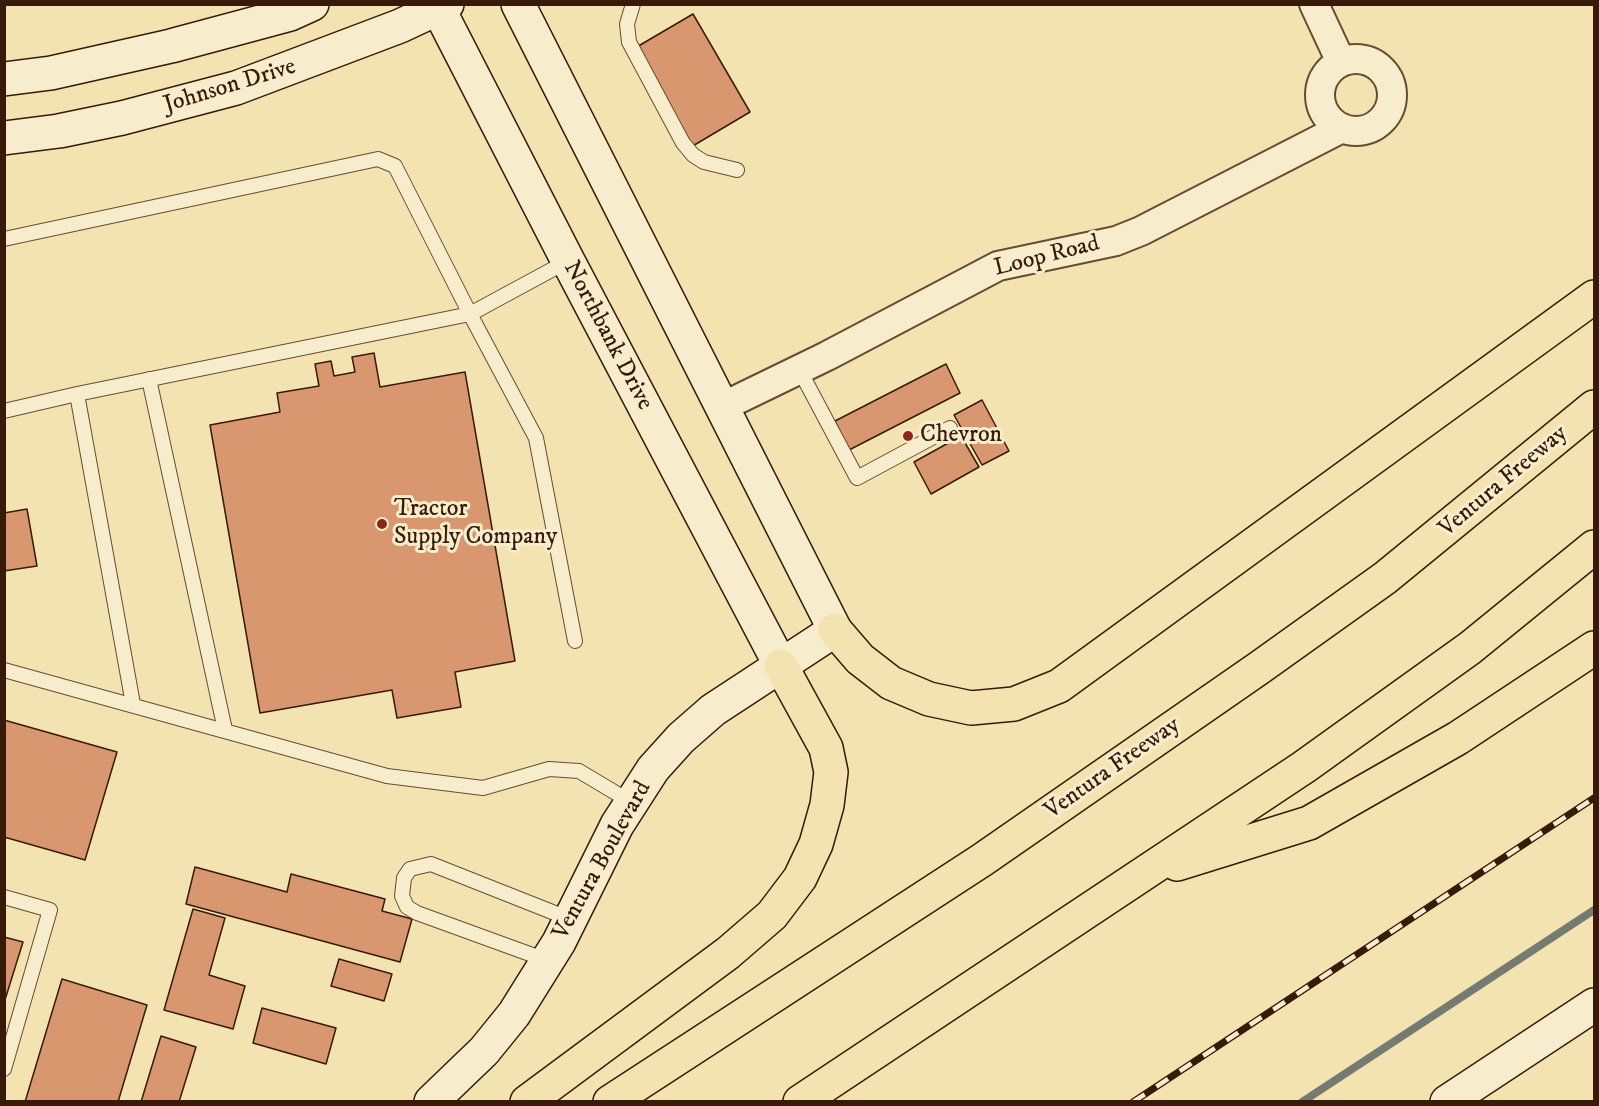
<!DOCTYPE html>
<style>
body{margin:0}
#map{position:relative;width:1599px;height:1106px;overflow:hidden;background:#f3e3b0;font-family:"IM FELL DW Pica",serif}
canvas{display:block}
.frame{position:absolute;inset:0;border:6px solid #381a09;pointer-events:none}
</style>
<div id="map">
<canvas width="1599" height="1106"></canvas>
<div class="frame"></div>
</div>
<script>
const c = document.querySelector('canvas').getContext('2d');
c.lineJoin = 'round';
function poly(rows) {
  const path = new Path2D();
  for (const r of rows) {
    if (r.length === 3) {
      path.moveTo(r[0] + r[2], r[1]);
      path.arc(r[0], r[1], r[2], 0, 2 * Math.PI);
      continue;
    }
    path.moveTo(r[0], r[1]);
    for (let i = 2; i < r.length; i += 2) path.lineTo(r[i], r[i + 1]);
  }
  return path;
}
function trace(path, color, width, dash) {
  c.strokeStyle = color;
  c.lineWidth = width;
  c.lineCap = dash ? 'butt' : 'round';
  c.setLineDash(dash || []);
  c.stroke(path);
}
function fillPath(path, color) {
  c.fillStyle = color;
  c.fill(path, 'evenodd');
}
function drawText(font, color, halo, rows, align = 'center') {
  c.font = font + ' "IM FELL DW Pica",serif';
  c.lineWidth = 6;
  c.setLineDash([]);
  c.textBaseline = 'middle';
  c.strokeStyle = halo;
  c.fillStyle = color;
  for (const [text, x, y, turn = 0] of rows) {
    c.save();
    c.translate(x, y);
    c.rotate((+turn || 0) * Math.PI / 180);
    c.textAlign = isNaN(turn) ? turn : align;
    if (halo) c.strokeText(text, 0, 0);
    c.fillText(text, 0, 0);
    c.restore();
  }
}
const stream = poly([
 [1302,1102,1594,910]
]);
const building = poly([
 [693,14,750,112,691,147,635,48,693,14],
 [374,353,380,387,465,372,515,661,455,672,461,707,397,718,392,690,260,713,210,425,280,412,277,393,319,386,315,364,331,361,334,376,355,372,352,357,374,353],
 [946,364,960,393,849,450,835,421,946,364],
 [982,400,1009,451,982,465,954,415,982,400],
 [961,436,979,467,931,494,914,462,961,436],
 [27,509,37,566,4,571,4,513,27,509],
 [4,720,117,752,85,860,4,837,4,720],
 [195,867,287,892,291,874,385,899,382,911,412,919,400,962,186,904,195,867],
 [193,909,225,918,209,975,245,986,233,1029,164,1010,193,909],
 [4,937,23,942,4,1003,4,937],
 [339,959,392,974,384,1001,331,986,339,959],
 [62,979,147,1005,118,1102,25,1102,62,979],
 [262,1008,336,1028,326,1064,253,1043,262,1008],
 [161,1036,196,1047,179,1102,141,1102,161,1036]
]);
const lane = poly([
 [633,4,627,24,629,42,683,143,693,155,704,162,737,170],
 [4,239,378,159,395,166,470,314,568,261],
 [799,369,857,478,950,428],
 [149,379,225,730],
 [4,411,77,394],
 [4,670,387,776,483,788,549,769,579,771,631,802],
 [133,704,77,394,470,314,536,438,575,641],
 [4,897,50,910,4,1069],
 [549,961,417,913,407,907,402,896,404,878,410,869,431,864,570,919]
]);
const street = poly([
 [1314,4,1341,62],
 [1356,95,36],
 [722,407,827,356,998,266,1116,241,1141,231,1342,128]
]);
const secondary = poly([
 [436,4,568,261,781,666],
 [4,79,51,73,171,46,290,14,312,4],
 [4,138,59,131,122,118,236,88,400,26,447,4],
 [431,1102,484,1051,514,1014,559,942,617,825,653,769,681,738,713,710,835,630,518,4],
 [1447,1102,1594,1005]
]);
const highway = poly([
 [835,630,860,659,891,683,929,699,971,708,1014,704,1059,686,1594,297],
 [1177,864,1309,823,1458,738,1594,648],
 [527,1102,728,953,772,915,800,878,816,844,827,805,831,772,826,748,781,666],
 [610,1102,982,860,1259,668,1385,578,1594,407],
 [800,1102,1304,767,1470,648,1594,547]
]);
const rail = poly([
 [1133,1102,1594,798]
]);
const markers = [
 [908,436,6,"#8f2418"],
 [382,524,6,"#8f2418"]
];
const streetNames = [
 ["Johnson Drive",230,87,-17],
 ["Loop Road",1047,257,-14],
 ["Northbank Drive",607,336,62],
 ["Ventura Freeway",1504,482,-40],
 ["Ventura Freeway",1113,769,-35],
 ["Ventura Boulevard",603,861,-61]
];
const poiNames = [
 ["Chevron",920,436],
 ["Tractor",394,510],
 ["Supply Company",394,538]
];
trace(stream, '#757b70', 8);
fillPath(building, '#d9976f');
trace(building, '#381a09', 1.5);
trace(lane, '#674c33', 16);
trace(street, '#674c33', 32);
trace(secondary, '#381a09', 36);
trace(highway, '#381a09', 36);
trace(lane, '#f7edcc', 14);
trace(street, '#f7edcc', 28);
trace(secondary, '#f7edcc', 33);
trace(highway, '#f3e3b0', 33);
trace(rail, '#381a09', 7);
trace(rail, '#f7edcc', 4.5, [14]);
for (const [x, y, r, color] of markers) {
  const dot = new Path2D();
  dot.arc(x, y, r, 0, 2 * Math.PI);
  c.fillStyle = color;
  c.fill(dot);
  trace(dot, '#f7edcc', 2);
}
drawText('24px', '#381a09', '#f7edcc', streetNames);
drawText('24px', '#381a09', '#f7edcc', poiNames, 'left');
</script>
